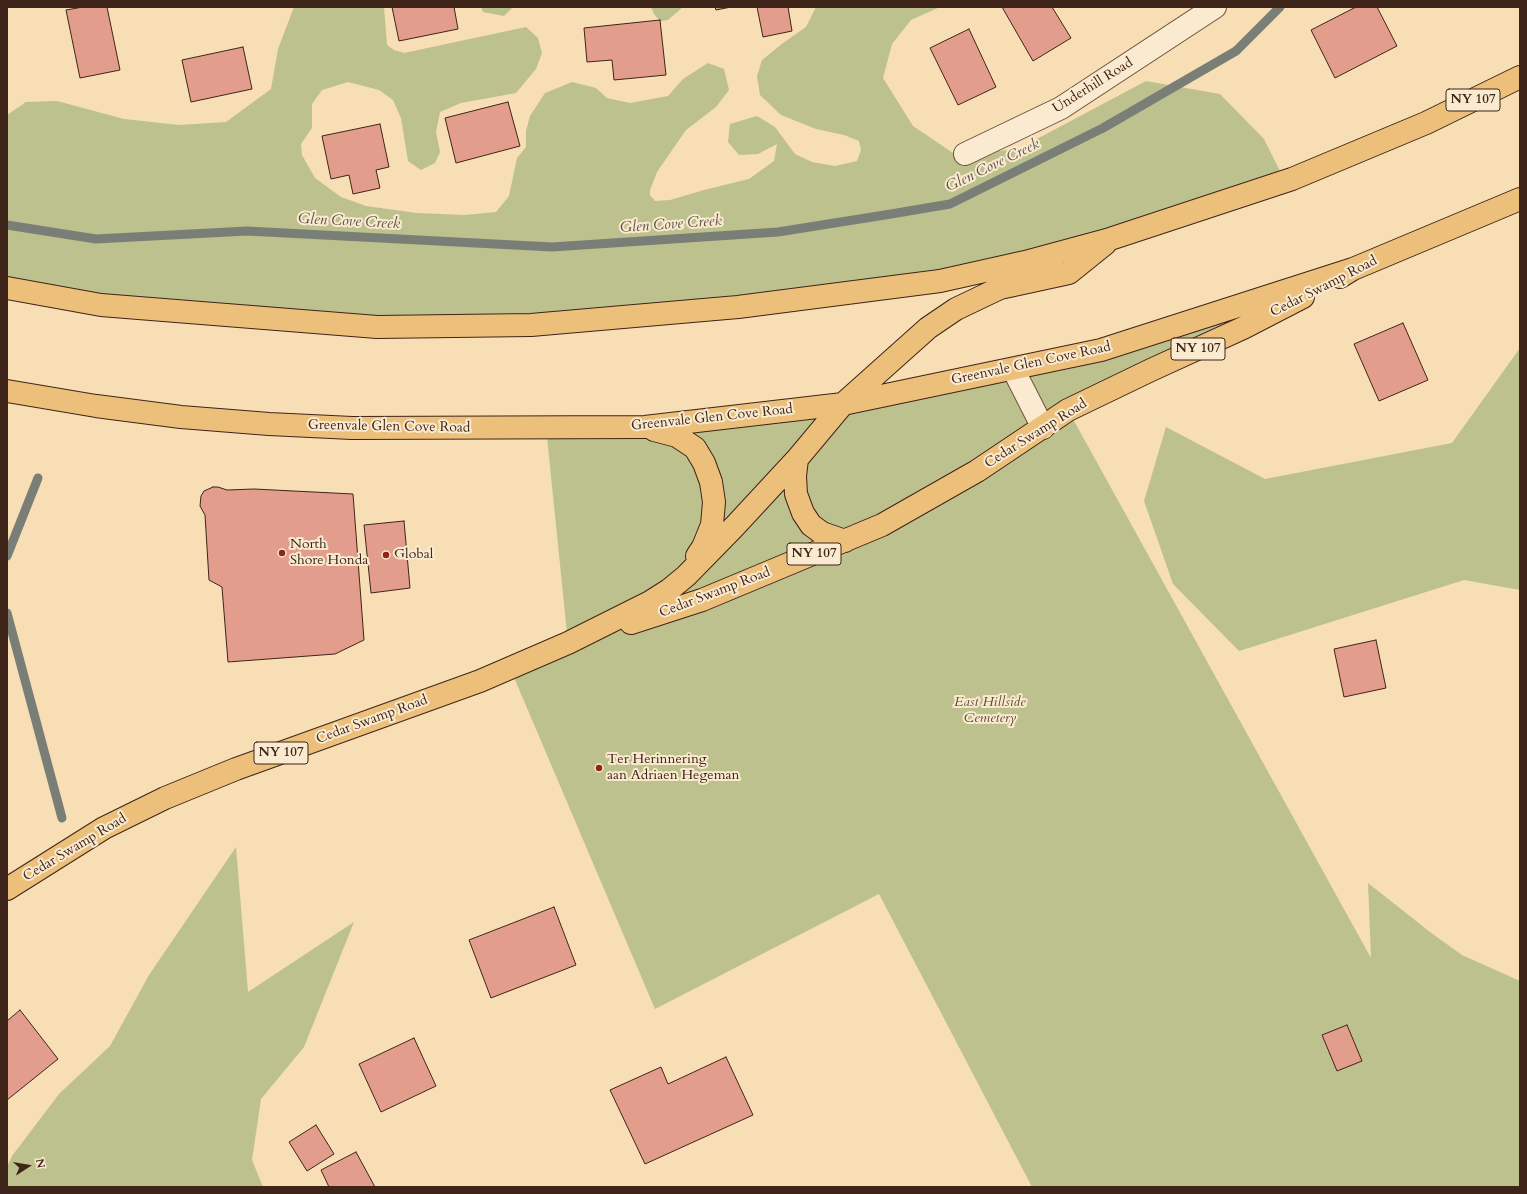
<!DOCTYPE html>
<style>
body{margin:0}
#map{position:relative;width:1527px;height:1194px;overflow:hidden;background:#f7deb5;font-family:Cardo,serif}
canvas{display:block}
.frame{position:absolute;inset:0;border:8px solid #3f2419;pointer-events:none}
.north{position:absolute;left:8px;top:1146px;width:40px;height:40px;-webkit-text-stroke:3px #faeacf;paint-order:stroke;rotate:78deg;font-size:11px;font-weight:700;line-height:16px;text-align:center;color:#3f2419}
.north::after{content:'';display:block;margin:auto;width:14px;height:18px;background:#3f2419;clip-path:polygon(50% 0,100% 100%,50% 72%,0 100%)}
</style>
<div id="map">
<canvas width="1527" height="1194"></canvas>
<div class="frame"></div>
<div class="north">N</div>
</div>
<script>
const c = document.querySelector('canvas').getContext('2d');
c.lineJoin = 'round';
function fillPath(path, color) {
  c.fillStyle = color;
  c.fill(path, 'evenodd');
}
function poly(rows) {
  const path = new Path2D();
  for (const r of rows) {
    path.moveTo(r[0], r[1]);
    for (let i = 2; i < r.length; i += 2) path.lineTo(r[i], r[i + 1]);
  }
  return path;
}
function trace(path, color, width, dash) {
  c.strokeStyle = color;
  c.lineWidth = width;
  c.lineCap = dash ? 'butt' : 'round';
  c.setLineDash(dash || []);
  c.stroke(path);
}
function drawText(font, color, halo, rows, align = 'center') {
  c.font = font + ' Cardo,serif';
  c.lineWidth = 4;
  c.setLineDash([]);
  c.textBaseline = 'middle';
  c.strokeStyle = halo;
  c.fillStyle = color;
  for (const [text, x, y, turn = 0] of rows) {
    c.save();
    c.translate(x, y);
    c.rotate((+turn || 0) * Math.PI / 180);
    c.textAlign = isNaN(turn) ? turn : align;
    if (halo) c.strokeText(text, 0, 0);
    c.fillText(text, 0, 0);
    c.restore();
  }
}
const green = poly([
 [294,7,384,7,387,45,394,50,404,53,526,27,538,38,542,53,536,69,516,93,461,103,440,112,436,132,440,152,435,163,421,170,408,161,401,118,393,100,379,90,348,82,322,90,312,104,312,128,301,144,302,155,315,178,341,197,366,206,417,213,464,215,496,212,509,196,517,158,526,147,526,131,530,116,545,93,572,82,596,88,607,98,630,103,668,96,683,79,708,63,724,69,729,90,716,107,686,130,657,172,650,190,650,195,655,201,670,200,704,190,749,179,774,161,777,144,758,154,739,155,728,142,730,124,757,116,775,127,795,154,812,162,835,166,857,161,861,150,859,141,844,135,816,129,781,115,760,95,757,76,762,60,783,43,806,27,816,7,940,7,911,20,892,44,883,78,913,126,956,155,1018,149,1146,81,1220,94,1264,139,1288,187,980,274,738,307,377,327,7,288,7,115,26,102,57,101,124,119,179,125,226,122,271,89,278,49],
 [481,7,513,7,504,16,483,12],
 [651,7,683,7,668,20,660,21,654,14],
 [1237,319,1141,366,1059,413,973,470,877,525,695,600,595,634,702,600,882,525,977,471,1068,410,1371,958,1368,883,1430,932,1462,955,1520,981,1520,1187,1032,1187,879,894,655,1009,510,668,568,643,546,427,647,431,853,405,1104,352],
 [1520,348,1520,590,1464,580,1239,651,1173,584,1144,501,1166,427,1265,479,1452,443],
 [236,847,248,992,354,922,304,1047,261,1099,252,1160,263,1187,7,1187,7,1167,12,1156,59,1094,110,1046,149,975]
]);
const stream = poly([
 [7,225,96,239,247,231,552,247,778,232,891,214,950,204,1103,128,1236,51,1280,7],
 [7,556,38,478],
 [7,613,62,818]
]);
const building = poly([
 [83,7,107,7,120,70,80,78,66,10,83,7],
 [392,7,454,7,458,29,399,41,392,7],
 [715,7,731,7,716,10,715,7],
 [757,7,788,7,792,31,763,37,757,7],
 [1002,7,1052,7,1071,38,1033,61,1002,7],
 [1356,7,1377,7,1397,46,1335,78,1311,30,1356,7],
 [660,20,666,75,614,80,612,60,587,62,584,28,660,20],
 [969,29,996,87,958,105,930,48,969,29],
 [243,47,252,89,191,102,182,60,243,47],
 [508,102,520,146,456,163,445,118,508,102],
 [380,124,389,167,376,170,380,188,353,194,349,175,331,179,322,136,380,124],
 [1403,323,1428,380,1379,401,1354,344,1403,323],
 [213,487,218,487,227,490,254,489,353,494,364,640,335,654,228,662,222,587,209,580,205,515,200,506,201,496,204,491,213,487],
 [404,521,410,588,371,593,364,525,404,521],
 [1376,640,1386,688,1344,697,1334,649,1376,640],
 [554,907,576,965,491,998,469,940,554,907],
 [20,1010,58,1059,7,1100,7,1021,20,1010],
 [1347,1025,1362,1061,1337,1071,1322,1035,1347,1025],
 [414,1038,436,1086,381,1112,359,1064,414,1038],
 [726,1057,753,1115,645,1164,610,1090,661,1067,668,1084,726,1057],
 [316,1125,334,1154,307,1171,289,1142,316,1125],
 [356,1152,375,1187,329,1187,321,1170,356,1152]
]);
const minor = poly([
 [965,154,1061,108,1215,7],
 [1013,369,1043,428]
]);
const major = poly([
 [1340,277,1353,269,1520,199],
 [7,288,101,305,377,327,531,325,738,307,940,281,1025,262,1110,239,1292,179,1426,123,1520,77],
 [7,391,96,406,181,417,269,424,352,428,645,427,843,404,1101,350,1353,269],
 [654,430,677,436,695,448,704,463,711,482,714,502,712,525,703,547,697,556],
 [797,459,795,476,796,494,803,513,811,525,822,533,845,541],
 [631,623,702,600,882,525,977,471,1068,410,1151,370,1243,328,1303,297],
 [7,889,104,828,165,798,236,769,480,681,568,643,650,602,669,590,686,576,734,527,797,459,843,404,928,328,956,309,1000,288,1069,273,1105,244]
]);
const markers = [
 [282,553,4,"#8f2418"],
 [386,555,4,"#8f2418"],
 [599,768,4,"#8f2418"]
];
const shields = [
 [1473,100,54],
 [1198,349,54],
 [814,554,54],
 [281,753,54]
];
const shieldNames = [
 ["NY 107",1473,100],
 ["NY 107",1198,349],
 ["NY 107",814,554],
 ["NY 107",281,753]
];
const streetNames = [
 ["Underhill Road",1093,86,-32],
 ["Cedar Swamp Road",1324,287,-27],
 ["Greenvale Glen Cove Road",1031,364,-12],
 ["Greenvale Glen Cove Road",712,418,-6],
 ["Greenvale Glen Cove Road",389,427,1],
 ["Cedar Swamp Road",1036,434,-32],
 ["Cedar Swamp Road",715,593,-21],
 ["Cedar Swamp Road",372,720,-20],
 ["Cedar Swamp Road",75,848,-31]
];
const poiNames = [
 ["North",290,545],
 ["Shore Honda",290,561],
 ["Global",394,555],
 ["Ter Herinnering",607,760],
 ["aan Adriaen Hegeman",607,776]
];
const parkNames = [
 ["East Hillside",990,703],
 ["Cemetery",990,719]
];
const waterNames = [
 ["Glen Cove Creek",993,166,-26],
 ["Glen Cove Creek",349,222,3],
 ["Glen Cove Creek",671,225,-4]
];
fillPath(green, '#bdc18d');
trace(stream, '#797f77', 9);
fillPath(building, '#e39d8d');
trace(building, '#3f2419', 1);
trace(minor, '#6d5240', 24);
trace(major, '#3f2419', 24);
trace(minor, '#faeacf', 22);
trace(major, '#ecbf7a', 22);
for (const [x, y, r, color] of markers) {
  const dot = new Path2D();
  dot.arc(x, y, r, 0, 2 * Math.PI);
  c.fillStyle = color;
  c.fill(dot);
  trace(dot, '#faeacf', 1.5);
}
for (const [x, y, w] of shields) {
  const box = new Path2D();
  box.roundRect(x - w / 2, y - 11, w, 22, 3);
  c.fillStyle = '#faeacf';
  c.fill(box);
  trace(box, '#3f2419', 1);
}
drawText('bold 13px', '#3f2419', null, shieldNames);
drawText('14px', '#3f2419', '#faeacf', streetNames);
drawText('14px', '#3f2419', '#faeacf', poiNames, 'left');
drawText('italic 14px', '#5e4b36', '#faeacf', parkNames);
drawText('italic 15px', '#5c5148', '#faeacf', waterNames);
</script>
